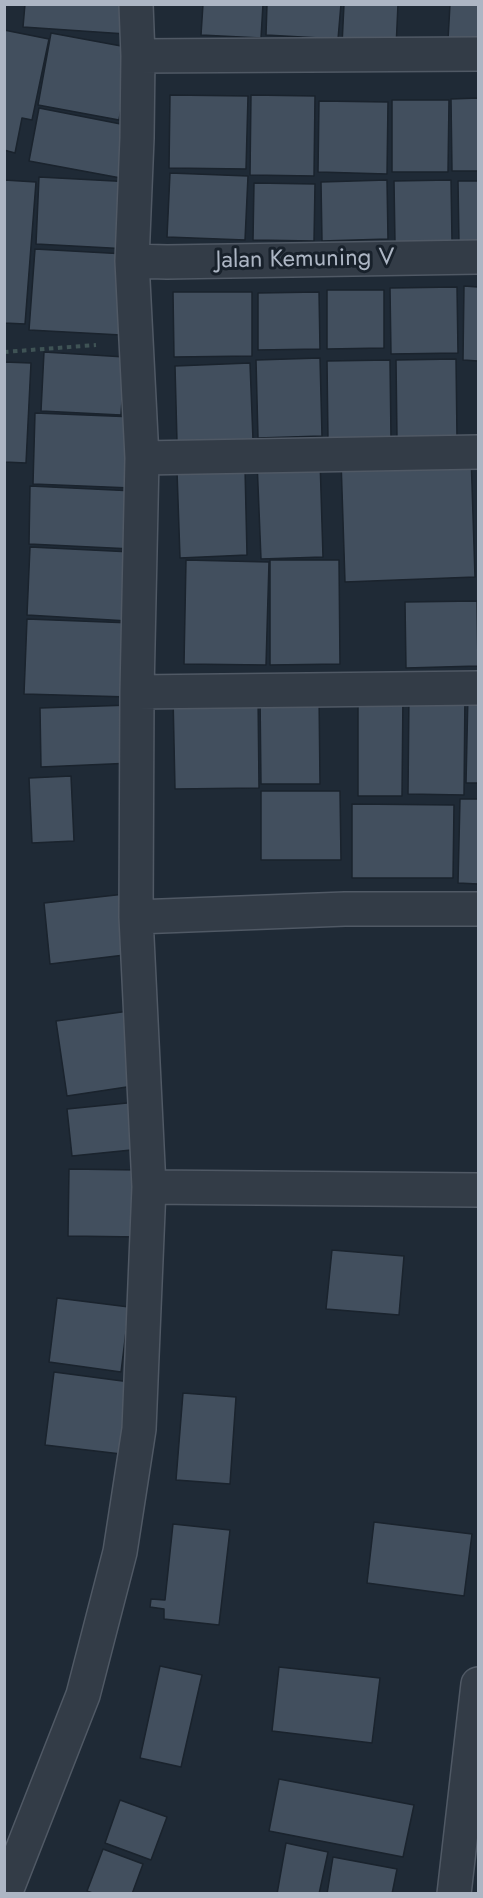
<!DOCTYPE html>
<style>
body{margin:0}
#map{position:relative;width:483px;height:1898px;overflow:hidden;background:#1f2a36;font-family:Jost,sans-serif}
canvas{display:block}
.frame{position:absolute;inset:0;border:6px solid #adb6c4;pointer-events:none}
</style>
<div id="map">
<canvas width="483" height="1898"></canvas>
<div class="frame"></div>
</div>
<script>
const c = document.querySelector('canvas').getContext('2d');
c.lineJoin = 'round';
function fillPath(path, color) {
  c.fillStyle = color;
  c.fill(path, 'evenodd');
}
function poly(rows) {
  const path = new Path2D();
  for (const r of rows) {
    path.moveTo(r[0], r[1]);
    for (let i = 2; i < r.length; i += 2) path.lineTo(r[i], r[i + 1]);
  }
  return path;
}
function trace(path, color, width, dash) {
  c.strokeStyle = color;
  c.lineWidth = width;
  c.lineCap = dash ? 'butt' : 'round';
  c.setLineDash(dash || []);
  c.stroke(path);
}
function drawText(font, color, halo, rows, align = 'center') {
  c.font = font + ' Jost,sans-serif';
  c.lineWidth = 6;
  c.setLineDash([]);
  c.textBaseline = 'middle';
  c.strokeStyle = halo;
  c.fillStyle = color;
  for (const [text, x, y, turn = 0] of rows) {
    c.save();
    c.translate(x, y);
    c.rotate((+turn || 0) * Math.PI / 180);
    c.textAlign = isNaN(turn) ? turn : align;
    if (halo) c.strokeText(text, 0, 0);
    c.fillText(text, 0, 0);
    c.restore();
  }
}
const building = poly([
 [25,4,128,4,126,34,23,27,25,4],
 [203,4,263,4,261,38,201,35,203,4],
 [267,4,341,4,338,39,266,35,267,4],
 [344,4,398,4,396,48,342,45,344,4],
 [450,4,478,4,478,42,448,40,450,4],
 [4,30,49,39,32,120,22,118,15,153,4,150,4,30],
 [51,33,132,48,119,120,38,105,51,33],
 [170,95,248,96,246,169,169,168,170,95],
 [251,95,315,96,314,176,250,175,251,95],
 [478,98,478,171,452,171,451,99,478,98],
 [392,100,449,100,448,172,392,172,392,100],
 [319,101,388,102,387,174,318,172,319,101],
 [39,108,136,127,126,179,29,161,39,108],
 [170,173,248,176,245,240,167,237,170,173],
 [39,177,133,182,129,249,36,244,39,177],
 [4,180,36,182,25,324,4,323,4,180],
 [387,180,388,239,322,241,321,182,387,180],
 [451,180,452,241,395,243,394,181,451,180],
 [458,181,478,181,478,244,459,244,458,181],
 [254,183,315,184,314,241,253,240,254,183],
 [35,249,126,254,121,335,29,330,35,249],
 [464,286,478,287,478,361,463,360,464,286],
 [457,287,458,353,391,354,390,288,457,287],
 [327,290,384,290,384,348,327,349,327,290],
 [173,292,252,292,252,356,174,357,173,292],
 [319,292,320,349,258,350,258,293,319,292],
 [44,352,125,357,121,415,41,411,44,352],
 [320,358,322,436,258,438,256,360,320,358],
 [456,359,457,438,397,439,396,360,456,359],
 [390,360,391,439,328,440,327,361,390,360],
 [4,362,31,363,26,463,4,462,4,362],
 [250,363,253,440,177,442,175,366,250,363],
 [35,413,135,417,131,488,33,484,35,413],
 [471,454,475,577,345,582,341,460,471,454],
 [320,459,323,557,261,559,257,461,320,459],
 [245,468,247,555,180,558,177,471,245,468],
 [30,486,135,491,132,549,29,544,30,486],
 [30,547,132,552,128,621,27,615,30,547],
 [186,560,269,562,266,665,184,664,186,560],
 [270,560,339,560,340,664,270,665,270,560],
 [477,601,478,666,406,668,405,602,477,601],
 [27,619,132,623,129,697,24,694,27,619],
 [409,692,465,692,464,795,408,794,409,692],
 [319,693,320,784,261,784,260,695,319,693],
 [358,693,403,693,402,796,358,796,358,693],
 [468,693,478,693,478,783,466,783,468,693],
 [258,694,259,788,175,789,173,696,258,694],
 [131,705,133,763,41,767,40,708,131,705],
 [71,776,74,841,32,843,29,778,71,776],
 [261,791,340,791,341,860,261,860,261,791],
 [460,799,478,799,478,884,458,883,460,799],
 [352,804,454,805,453,878,352,878,352,804],
 [125,894,133,954,50,964,44,903,125,894],
 [129,1011,140,1085,67,1096,56,1021,129,1011],
 [137,1102,141,1149,72,1156,67,1109,137,1102],
 [69,1169,140,1170,140,1237,68,1236,69,1169],
 [332,1250,404,1256,399,1315,326,1309,332,1250],
 [57,1298,129,1307,121,1372,49,1362,57,1298],
 [54,1372,130,1382,121,1454,45,1445,54,1372],
 [183,1393,236,1397,230,1484,176,1480,183,1393],
 [374,1522,472,1534,464,1596,367,1583,374,1522],
 [173,1524,230,1530,219,1625,164,1619,164,1609,150,1607,151,1599,165,1600,173,1524],
 [160,1666,202,1675,181,1767,140,1758,160,1666],
 [279,1667,380,1678,372,1743,272,1731,279,1667],
 [279,1779,414,1805,403,1857,269,1831,279,1779],
 [120,1800,167,1817,151,1860,105,1843,120,1800],
 [286,1843,328,1852,319,1894,277,1894,286,1843],
 [103,1849,143,1864,132,1894,95,1894,87,1891,103,1849],
 [333,1857,397,1869,392,1894,327,1894,333,1857]
]);
const path = poly([
 [4,352,96,345]
]);
const minor = poly([
 [138,56,478,54],
 [132,261,167,262,478,257],
 [142,458,478,452],
 [137,692,478,688],
 [136,917,345,909,478,909],
 [149,1187,478,1190],
 [5,1894,83,1695,120,1552,139,1429,149,1187,136,917,137,692,142,458,132,261,137,138,138,56,136,4],
 [454,1894,478,1684]
]);
const streetNames = [
 ["Jalan Kemuning V",305,260,-1]
];
fillPath(building, '#424f5e');
trace(building, '#1a232d', 1.5);
trace(minor, '#505965', 36);
trace(path, '#3f5355', 4, [4.5, 4.5]);
trace(minor, '#333c47', 33);
drawText('24px', '#adb6c4', '#18212b', streetNames);
</script>
